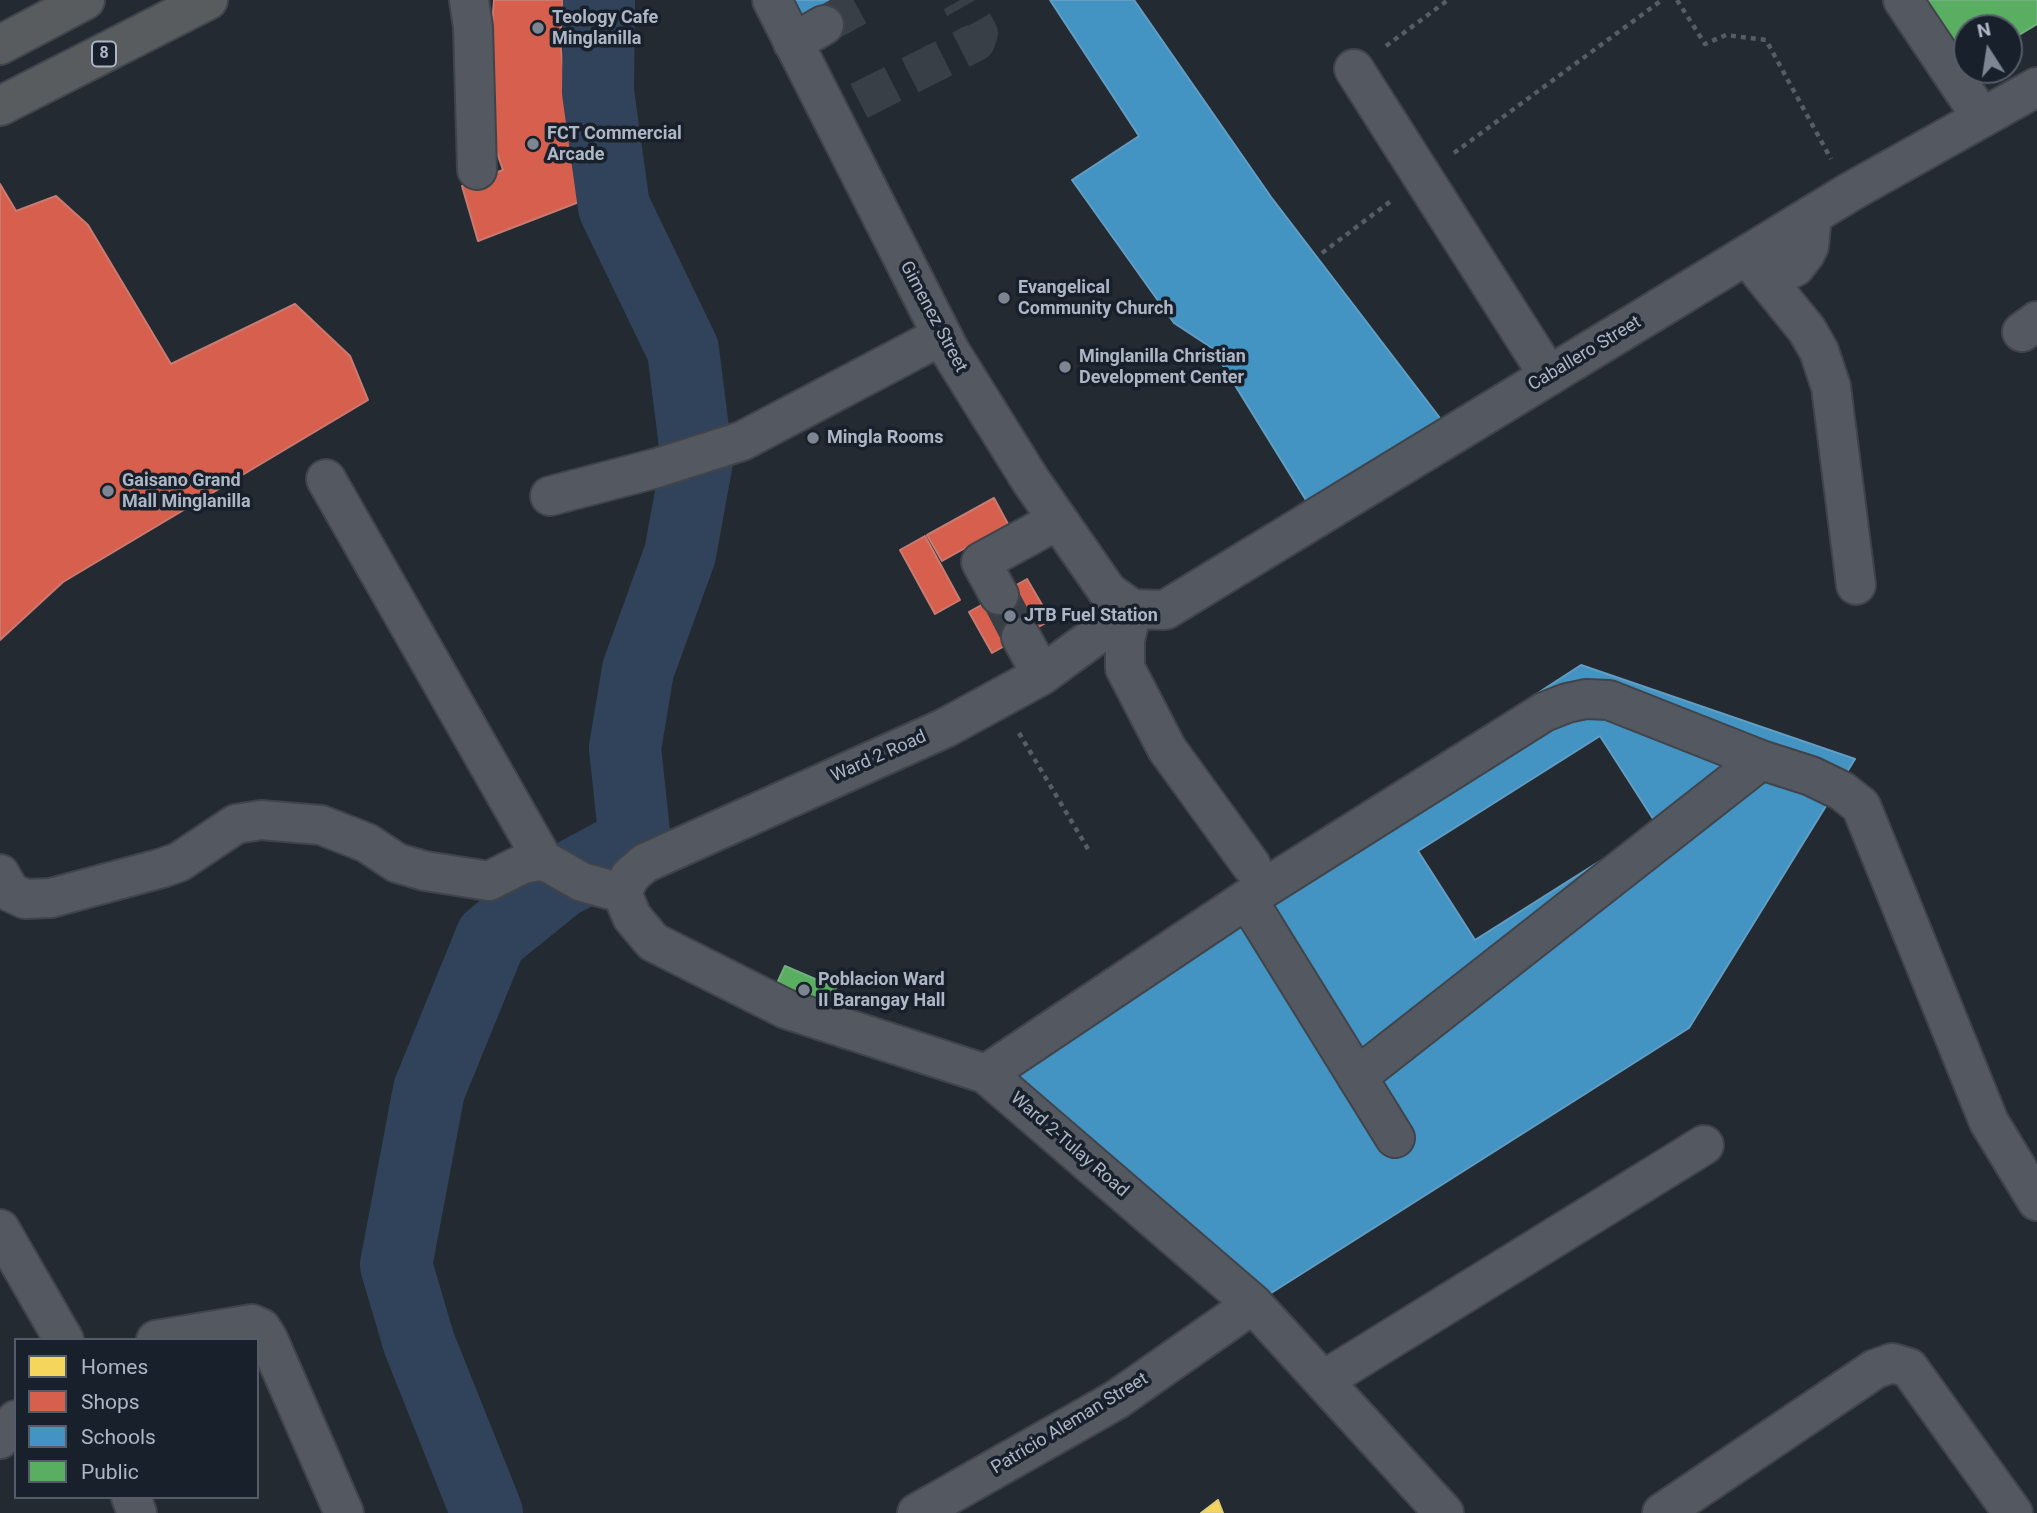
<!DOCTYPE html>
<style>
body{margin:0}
#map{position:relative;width:2037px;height:1513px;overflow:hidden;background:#242a31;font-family:Roboto,sans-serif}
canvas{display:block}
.legend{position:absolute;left:14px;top:1338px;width:245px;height:161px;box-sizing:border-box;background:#18202b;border:2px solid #535c68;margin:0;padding:9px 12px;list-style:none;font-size:21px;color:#acb6c4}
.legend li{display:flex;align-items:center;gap:14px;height:35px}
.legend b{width:35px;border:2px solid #535c68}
.north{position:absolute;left:1953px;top:14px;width:70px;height:70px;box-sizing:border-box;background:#18202b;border:2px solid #535c68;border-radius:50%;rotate:348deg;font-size:19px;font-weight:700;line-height:28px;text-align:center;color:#acb6c4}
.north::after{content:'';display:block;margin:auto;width:24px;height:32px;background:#7c8591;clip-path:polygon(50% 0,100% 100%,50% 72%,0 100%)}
</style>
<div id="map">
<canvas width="2037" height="1513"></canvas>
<ul class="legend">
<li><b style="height:19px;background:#f6d55c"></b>Homes</li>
<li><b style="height:19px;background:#d6604d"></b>Shops</li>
<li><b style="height:19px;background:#4393c3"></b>Schools</li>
<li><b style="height:19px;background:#5aae61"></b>Public</li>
</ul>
<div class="north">N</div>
</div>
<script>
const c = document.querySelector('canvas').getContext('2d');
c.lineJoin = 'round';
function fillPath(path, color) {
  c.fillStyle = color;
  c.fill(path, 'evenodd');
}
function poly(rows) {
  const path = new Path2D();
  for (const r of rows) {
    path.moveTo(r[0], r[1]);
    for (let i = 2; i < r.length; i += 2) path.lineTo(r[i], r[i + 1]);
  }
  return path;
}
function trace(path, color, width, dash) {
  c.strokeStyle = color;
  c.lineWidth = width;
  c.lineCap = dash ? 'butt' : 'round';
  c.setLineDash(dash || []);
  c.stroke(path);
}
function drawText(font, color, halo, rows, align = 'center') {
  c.font = font + ' Roboto,sans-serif';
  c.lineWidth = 7;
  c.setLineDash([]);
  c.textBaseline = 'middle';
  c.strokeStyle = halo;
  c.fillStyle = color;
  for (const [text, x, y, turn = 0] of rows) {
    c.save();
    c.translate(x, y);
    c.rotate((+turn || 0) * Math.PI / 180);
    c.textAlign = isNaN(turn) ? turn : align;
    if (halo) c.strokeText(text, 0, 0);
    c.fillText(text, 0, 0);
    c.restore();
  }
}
const homes = poly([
 [1218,1500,1223,1513,1201,1513,1218,1500]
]);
const shops = poly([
 [494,0,563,0,560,41,579,202,478,241,462,186,503,170,485,118,494,0],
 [0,184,16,211,56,196,88,225,171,364,295,304,350,356,368,400,63,582,0,640,0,184],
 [994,498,1008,524,942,561,927,535,994,498],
 [925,536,960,600,935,614,900,550,925,536],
 [1027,579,1051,620,992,653,969,612,1027,579]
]);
const schools = poly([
 [783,0,836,0,794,21,783,0],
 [1050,0,1134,0,1271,197,1443,422,1309,505,1212,348,1174,323,1072,180,1139,136,1050,0],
 [1581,665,1855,759,1689,1028,1268,1295,1146,1199,990,1049,1581,665],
 [1600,736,1657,825,1475,940,1418,851,1600,736]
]);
const public = poly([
 [1926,0,2037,0,2037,24,2009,41,2009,28,1967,28,1967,66,1926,0],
 [785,966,836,988,824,1015,773,992,785,966]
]);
const river = poly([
 [487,1513,419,1343,396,1265,429,1090,491,938,559,883,635,842,625,748,638,670,680,554,697,461,683,350,614,207,598,92,599,0]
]);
const minorTunnel = poly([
 [824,25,869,0],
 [859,101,976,42,979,33,960,0],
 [999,595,1021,637]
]);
const path = poly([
 [1677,0,1705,44,1726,35,1766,40,1831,159],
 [1386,46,1448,0],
 [1454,153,1662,0],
 [1322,253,1391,201],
 [1019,733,1088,849]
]);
const minor = poly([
 [469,0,473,27,477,170],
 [772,0,950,351,1031,481,1108,592,1132,609],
 [1903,0,1982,118],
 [793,43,824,25],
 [1354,69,1549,376],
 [1747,256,1807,330,1819,351,1831,387,1856,585],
 [1767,279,1795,267,1805,254,1809,246,1812,215],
 [2022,332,2037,321],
 [326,479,543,860,582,882,622,893],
 [550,496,657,468,742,441,941,336],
 [999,595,981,562,1058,520],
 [1132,609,1165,610,1850,192,2037,87],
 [1132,609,1125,640,1125,668,1167,749,1251,865],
 [1021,637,1042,675],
 [0,874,10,892,25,899,51,898,162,868,179,862,236,824,261,820,321,825,367,843,397,863,425,871,489,881,523,864,543,860],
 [622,893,632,917,653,942,786,1009,986,1074,1253,1304,1444,1513],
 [622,893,630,876,645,863,945,728,1042,675,1132,609],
 [1247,899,1544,712,1567,703,1586,699,1609,700,1761,760,1811,776,1842,791,1861,806,1989,1122,2037,1201],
 [986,1074,1247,899,1395,1138],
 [1357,1077,1761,760],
 [0,1229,64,1340],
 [156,1340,252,1324,261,1328,268,1339,344,1513],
 [1324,1380,1704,1145],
 [0,1439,16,1420],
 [131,1497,137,1513],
 [917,1513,1116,1400,1253,1304],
 [1662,1513,1875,1369,1892,1363,1909,1368,2013,1513]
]);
const highway = poly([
 [0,45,85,0],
 [0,106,208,0]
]);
const markers = [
 [538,28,7,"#7c8591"],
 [533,144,7,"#7c8591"],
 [1004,298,7,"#7c8591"],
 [1065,367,7,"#7c8591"],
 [813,438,7,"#7c8591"],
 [108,491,7,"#7c8591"],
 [1010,616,7,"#7c8591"],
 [804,990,7,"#7c8591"]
];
const shields = [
 [104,54,24]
];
const shieldNames = [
 ["8",104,54]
];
const poiNames = [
 ["Teology Cafe",552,18],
 ["Minglanilla",552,39],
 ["FCT Commercial",547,134],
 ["Arcade",547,155],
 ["Evangelical",1018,288],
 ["Community Church",1018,309],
 ["Minglanilla Christian",1079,357],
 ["Development Center",1079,378],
 ["Mingla Rooms",827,438],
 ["Gaisano Grand",122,481],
 ["Mall Minglanilla",122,502],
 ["JTB Fuel Station",1024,616],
 ["Poblacion Ward",818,980],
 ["II Barangay Hall",818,1001]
];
const streetNames = [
 ["Gimenez Street",933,317,62],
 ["Caballero Street",1585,354,-31],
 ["Ward 2 Road",879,757,-24],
 ["Ward 2-Tulay Road",1069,1145,41],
 ["Patricio Aleman Street",1070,1424,-31]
];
fillPath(homes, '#f6d55c');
trace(homes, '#e0cc7b', 2);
fillPath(shops, '#d6604d');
trace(shops, '#c97a71', 2);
fillPath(schools, '#4393c3');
trace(schools, '#629ec3', 2);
fillPath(public, '#5aae61');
trace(public, '#73b07f', 2);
trace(river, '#31435a', 72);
trace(minorTunnel, '#383f47', 38, [38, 19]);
trace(minor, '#40444a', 42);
trace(highway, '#40464d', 42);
trace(path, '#565d63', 4.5, [5, 5]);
trace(minor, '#545860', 38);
trace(highway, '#595c5f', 38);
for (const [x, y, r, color] of markers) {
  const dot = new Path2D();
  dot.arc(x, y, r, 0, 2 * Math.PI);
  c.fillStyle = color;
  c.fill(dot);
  trace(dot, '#18202b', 2.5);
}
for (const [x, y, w] of shields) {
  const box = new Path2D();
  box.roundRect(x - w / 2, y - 12.5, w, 25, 5);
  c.fillStyle = '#18202b';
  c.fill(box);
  trace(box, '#acb6c4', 2);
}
drawText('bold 16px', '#acb6c4', null, shieldNames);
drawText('bold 18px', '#acb6c4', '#18202b', poiNames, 'left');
drawText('18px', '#acb6c4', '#18202b', streetNames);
</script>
